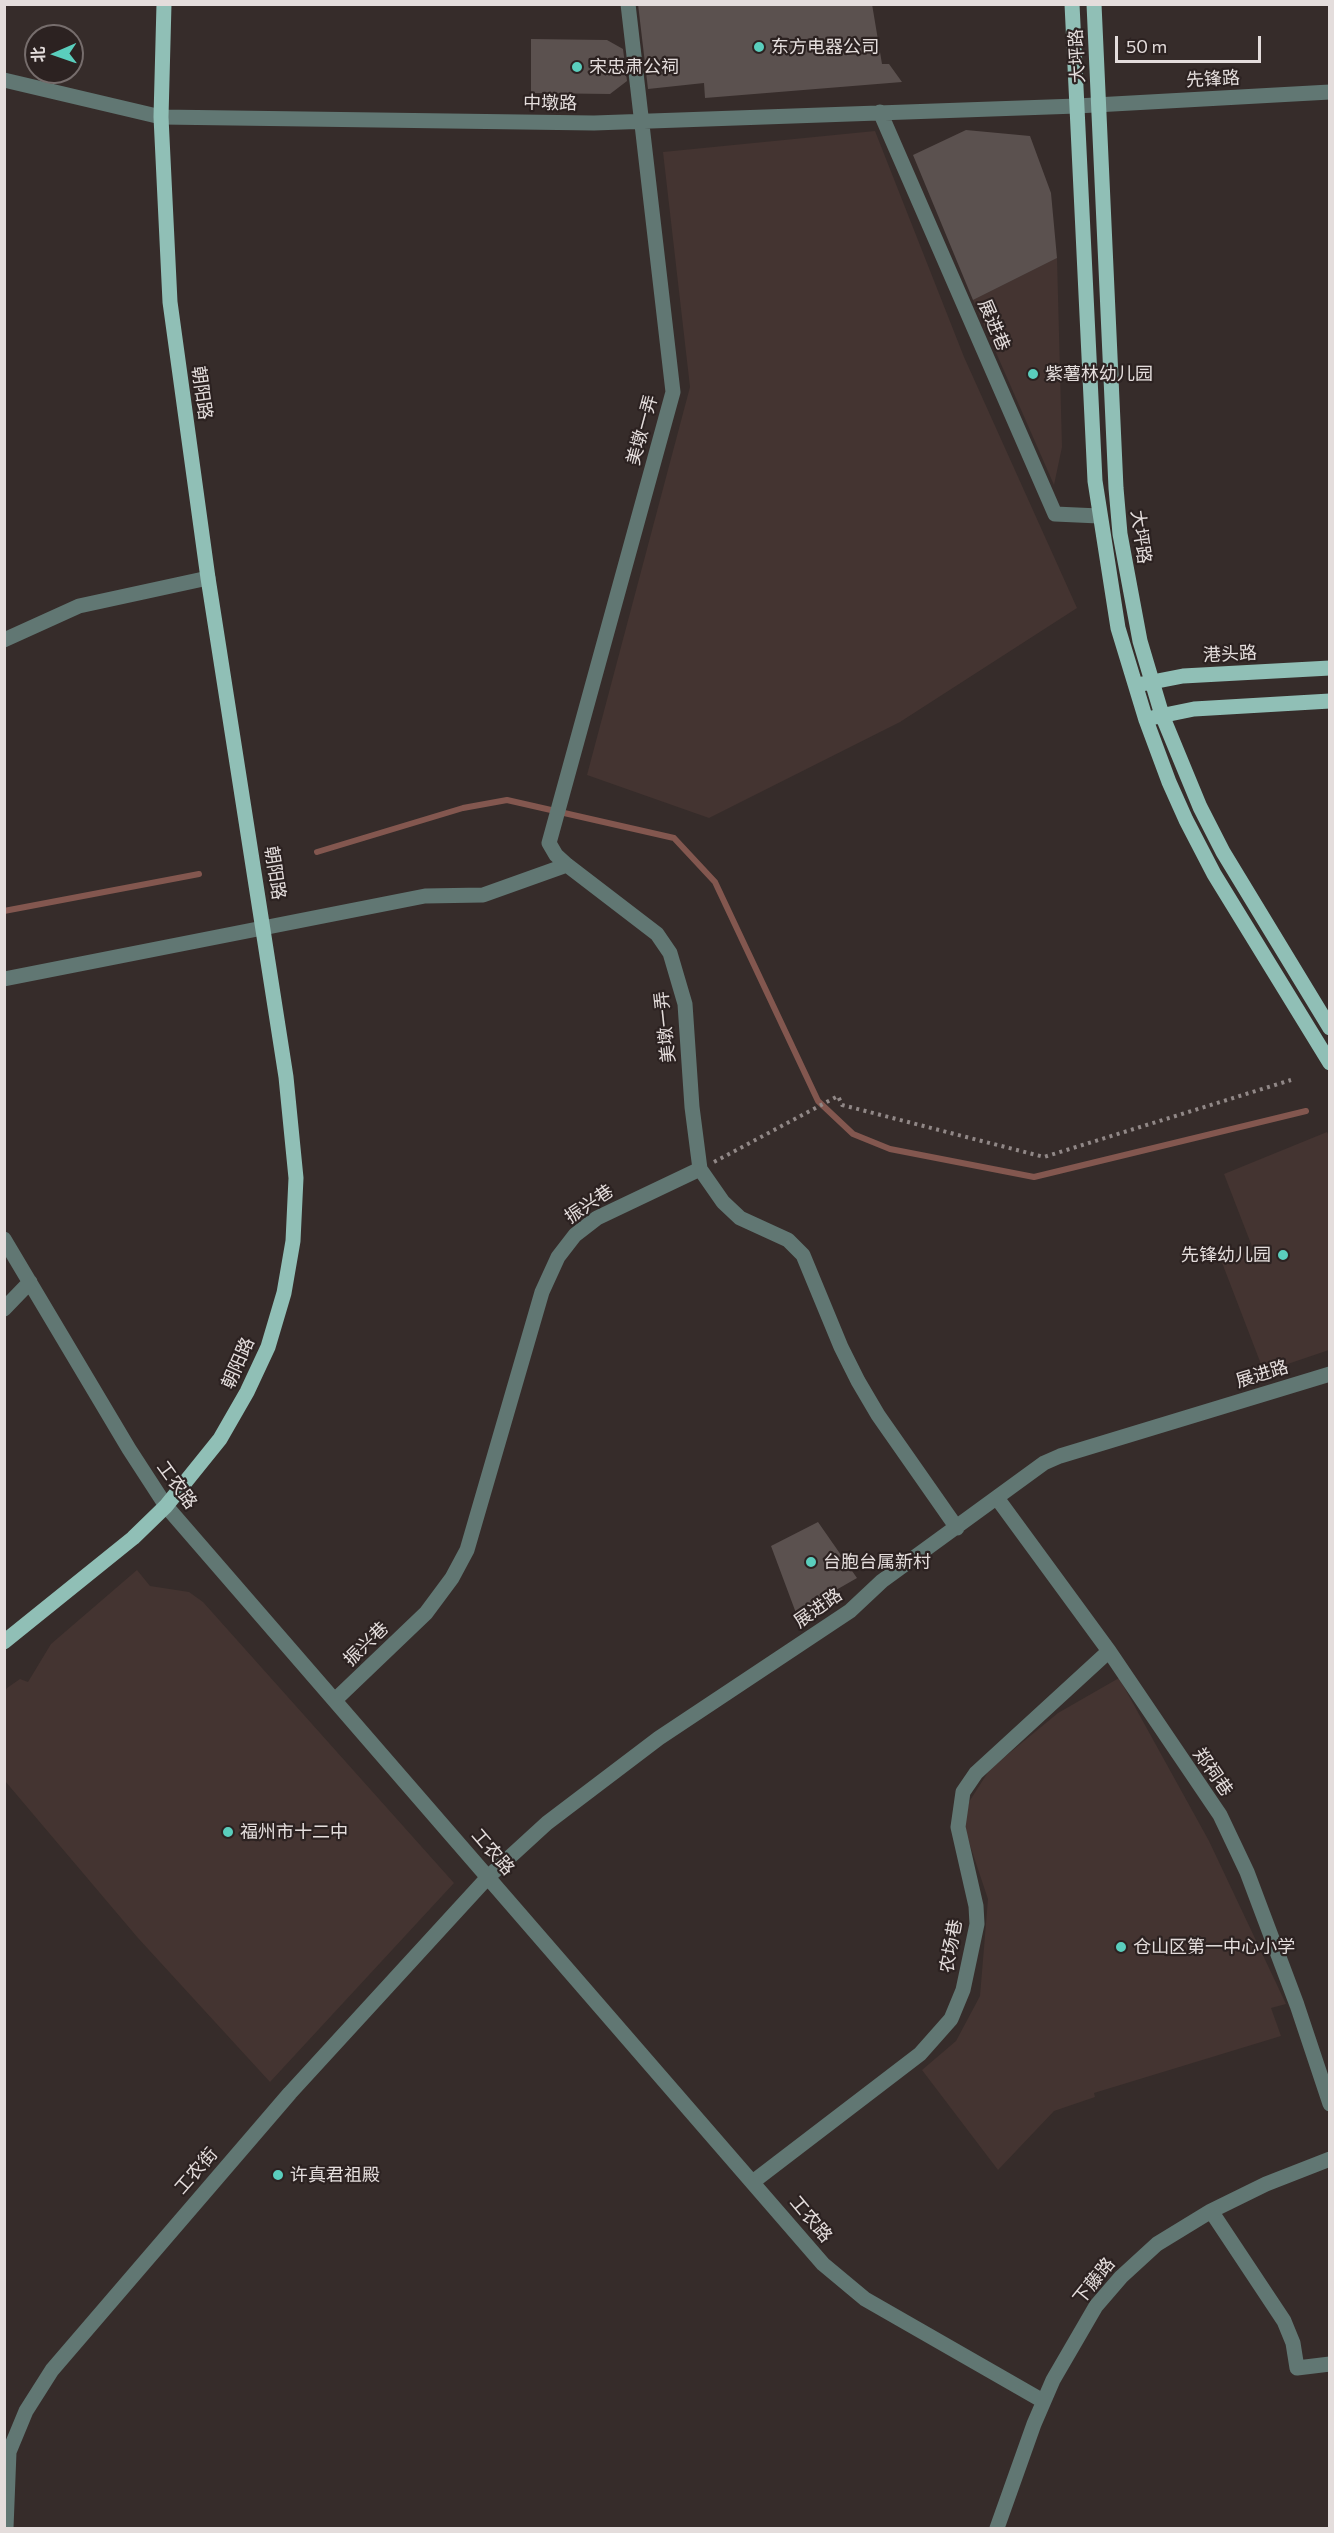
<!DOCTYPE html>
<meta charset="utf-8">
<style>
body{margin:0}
#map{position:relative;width:1334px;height:2533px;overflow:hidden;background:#362c2a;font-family:Commissioner,"Noto Sans SC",sans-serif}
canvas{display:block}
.frame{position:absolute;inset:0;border:6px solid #e4dddc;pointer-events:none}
.north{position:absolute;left:24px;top:24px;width:60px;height:60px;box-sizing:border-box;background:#2c2221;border:2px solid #766d6c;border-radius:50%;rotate:268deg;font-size:16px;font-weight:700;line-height:24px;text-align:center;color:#e4dddc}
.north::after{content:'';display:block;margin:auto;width:21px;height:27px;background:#5acebd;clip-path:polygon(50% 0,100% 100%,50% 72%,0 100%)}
.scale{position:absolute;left:1115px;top:36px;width:146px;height:27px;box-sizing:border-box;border:3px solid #e4dddc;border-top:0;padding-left:8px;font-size:18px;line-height:21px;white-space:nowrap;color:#e4dddc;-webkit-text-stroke:4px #2c2221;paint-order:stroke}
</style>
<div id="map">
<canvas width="1334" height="2533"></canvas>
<div class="frame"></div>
<div class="north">北</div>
<div class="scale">50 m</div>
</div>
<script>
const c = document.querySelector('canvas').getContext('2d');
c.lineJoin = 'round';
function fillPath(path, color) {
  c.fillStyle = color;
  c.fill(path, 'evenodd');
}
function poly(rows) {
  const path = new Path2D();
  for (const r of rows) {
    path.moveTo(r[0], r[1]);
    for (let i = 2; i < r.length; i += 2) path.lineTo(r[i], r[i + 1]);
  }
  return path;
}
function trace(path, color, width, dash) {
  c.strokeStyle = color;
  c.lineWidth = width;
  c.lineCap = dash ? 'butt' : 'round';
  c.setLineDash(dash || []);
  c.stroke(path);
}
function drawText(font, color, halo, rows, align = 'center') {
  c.font = font + ' Commissioner,"Noto Sans SC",sans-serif';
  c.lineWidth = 4.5;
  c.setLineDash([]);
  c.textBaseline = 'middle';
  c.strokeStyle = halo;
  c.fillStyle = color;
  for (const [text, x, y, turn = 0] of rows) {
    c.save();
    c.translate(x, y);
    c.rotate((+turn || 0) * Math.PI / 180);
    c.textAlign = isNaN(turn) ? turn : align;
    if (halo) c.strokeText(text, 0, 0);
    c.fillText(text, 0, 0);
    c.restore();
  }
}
const built = poly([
 [875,131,964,357,1077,608,900,722,709,818,587,775,690,387,663,152],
 [1057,258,1062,447,1054,485,973,300],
 [1327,1132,1330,1138,1329,1350,1264,1372,1221,1260,1253,1249,1224,1174],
 [137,1570,150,1586,189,1592,203,1602,454,1883,270,2082,138,1938,5,1781,4,1693,7,1688,20,1679,28,1682,51,1644],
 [1119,1678,1209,1841,1286,2004,1271,2008,1281,2036,1094,2093,1095,2097,1054,2111,998,2170,922,2070,956,2041,980,1996,988,1899,964,1827,969,1802,990,1769,1058,1713]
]);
const stream = poly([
 [317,852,463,808,507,800,674,838,715,882,818,1101,853,1134,890,1149,1034,1177,1306,1111],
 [4,911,199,874]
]);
const building = poly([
 [638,4,872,4,882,64,889,64,902,82,705,98,704,83,648,89],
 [531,39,607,40,623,49,627,81,610,94,531,93],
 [966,130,1030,136,1051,193,1057,258,973,300,913,155],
 [818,1522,857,1578,796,1613,771,1546]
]);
const path = poly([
 [714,1162,838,1096,842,1105,1044,1157,1291,1080]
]);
const minor = poly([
 [628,4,673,392,549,843,556,855,567,865,657,934,670,953,685,1004,692,1107,700,1169],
 [4,80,161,117,594,123,1077,106,1330,92],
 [880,112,1055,514,1099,516],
 [4,640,79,606,208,578],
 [4,979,425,896,483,895,567,865],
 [4,1239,129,1449,166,1506,823,2264,865,2299,1043,2401],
 [4,1309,30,1282],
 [997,1498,1109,1651,1220,1815,1247,1872,1297,2005,1330,2104],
 [335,1700,426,1613,452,1578,467,1550,542,1292,558,1257,575,1235,597,1218,700,1169,723,1202,740,1218,788,1240,803,1255,841,1347,858,1381,878,1415,957,1528],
 [754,2181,920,2054,951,2019,963,1990,977,1924,976,1906,958,1827,963,1792,976,1773,1109,1651],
 [1211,2211,1284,2321,1293,2343,1297,2368,1330,2364],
 [6,2528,9,2452,26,2411,52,2370,290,2093,488,1877,547,1823,659,1738,850,1611,882,1581,1044,1463,1060,1456,1330,1374],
 [997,2528,1034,2424,1053,2380,1096,2306,1121,2277,1157,2244,1211,2211,1266,2184,1330,2159]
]);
const major = poly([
 [1072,4,1095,481,1118,628,1146,720,1169,782,1186,820,1214,874,1330,1063],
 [1094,4,1116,488,1120,534,1140,641,1162,715,1200,807,1223,852,1330,1028],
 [1142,684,1183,676,1330,668],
 [1155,717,1194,709,1330,701],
 [4,1642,133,1538,166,1506,220,1439,247,1392,268,1347,284,1293,293,1241,296,1178,286,1077,208,578,170,302,161,117,164,4]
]);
const markers = [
 [759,47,6,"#5acebd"],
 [577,67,6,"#5acebd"],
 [1033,374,6,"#5acebd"],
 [1283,1255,6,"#5acebd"],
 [811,1562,6,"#5acebd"],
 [228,1832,6,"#5acebd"],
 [1121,1947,6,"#5acebd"],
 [278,2175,6,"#5acebd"]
];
const poiNames = [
 ["东方电器公司",771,47],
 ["宋忠肃公祠",589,67],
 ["紫薯林幼儿园",1045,374],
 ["先锋幼儿园",1271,1255,"right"],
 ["台胞台属新村",823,1562],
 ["福州市十二中",240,1832],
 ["仓山区第一中心小学",1133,1947],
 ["许真君祖殿",290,2175]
];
const streetNames = [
 ["大坪路",1077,56,-93],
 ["先锋路",1213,79,-3],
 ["中墩路",550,103,1],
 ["展进巷",994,325,67],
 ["朝阳路",202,393,82],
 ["美墩一弄",642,430,-75],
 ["大坪路",1141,537,82],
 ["港头路",1230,654,-3],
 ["朝阳路",275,873,81],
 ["美墩一弄",665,1027,-96],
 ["振兴巷",589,1204,-34],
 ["朝阳路",238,1363,-66],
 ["展进路",1262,1374,-17],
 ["工农路",177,1485,54],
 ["展进路",818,1608,-35],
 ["振兴巷",366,1644,-44],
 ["郑祠巷",1213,1772,55],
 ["工农路",493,1852,49],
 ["农场巷",951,1946,-80],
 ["工农街",196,2171,-49],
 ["工农路",811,2219,50],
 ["下藤路",1094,2281,-51]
];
fillPath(built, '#443431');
trace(stream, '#83574f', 6);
fillPath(building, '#5b514f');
trace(path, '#918887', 4, [3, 4.5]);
trace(minor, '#617773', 15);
trace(major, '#90bfb6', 15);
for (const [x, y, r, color] of markers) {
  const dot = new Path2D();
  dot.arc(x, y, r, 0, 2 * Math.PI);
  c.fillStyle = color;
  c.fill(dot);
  trace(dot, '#2c2221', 2);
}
drawText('18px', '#e4dddc', '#2c2221', poiNames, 'left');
drawText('18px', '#e4dddc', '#2c2221', streetNames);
</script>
